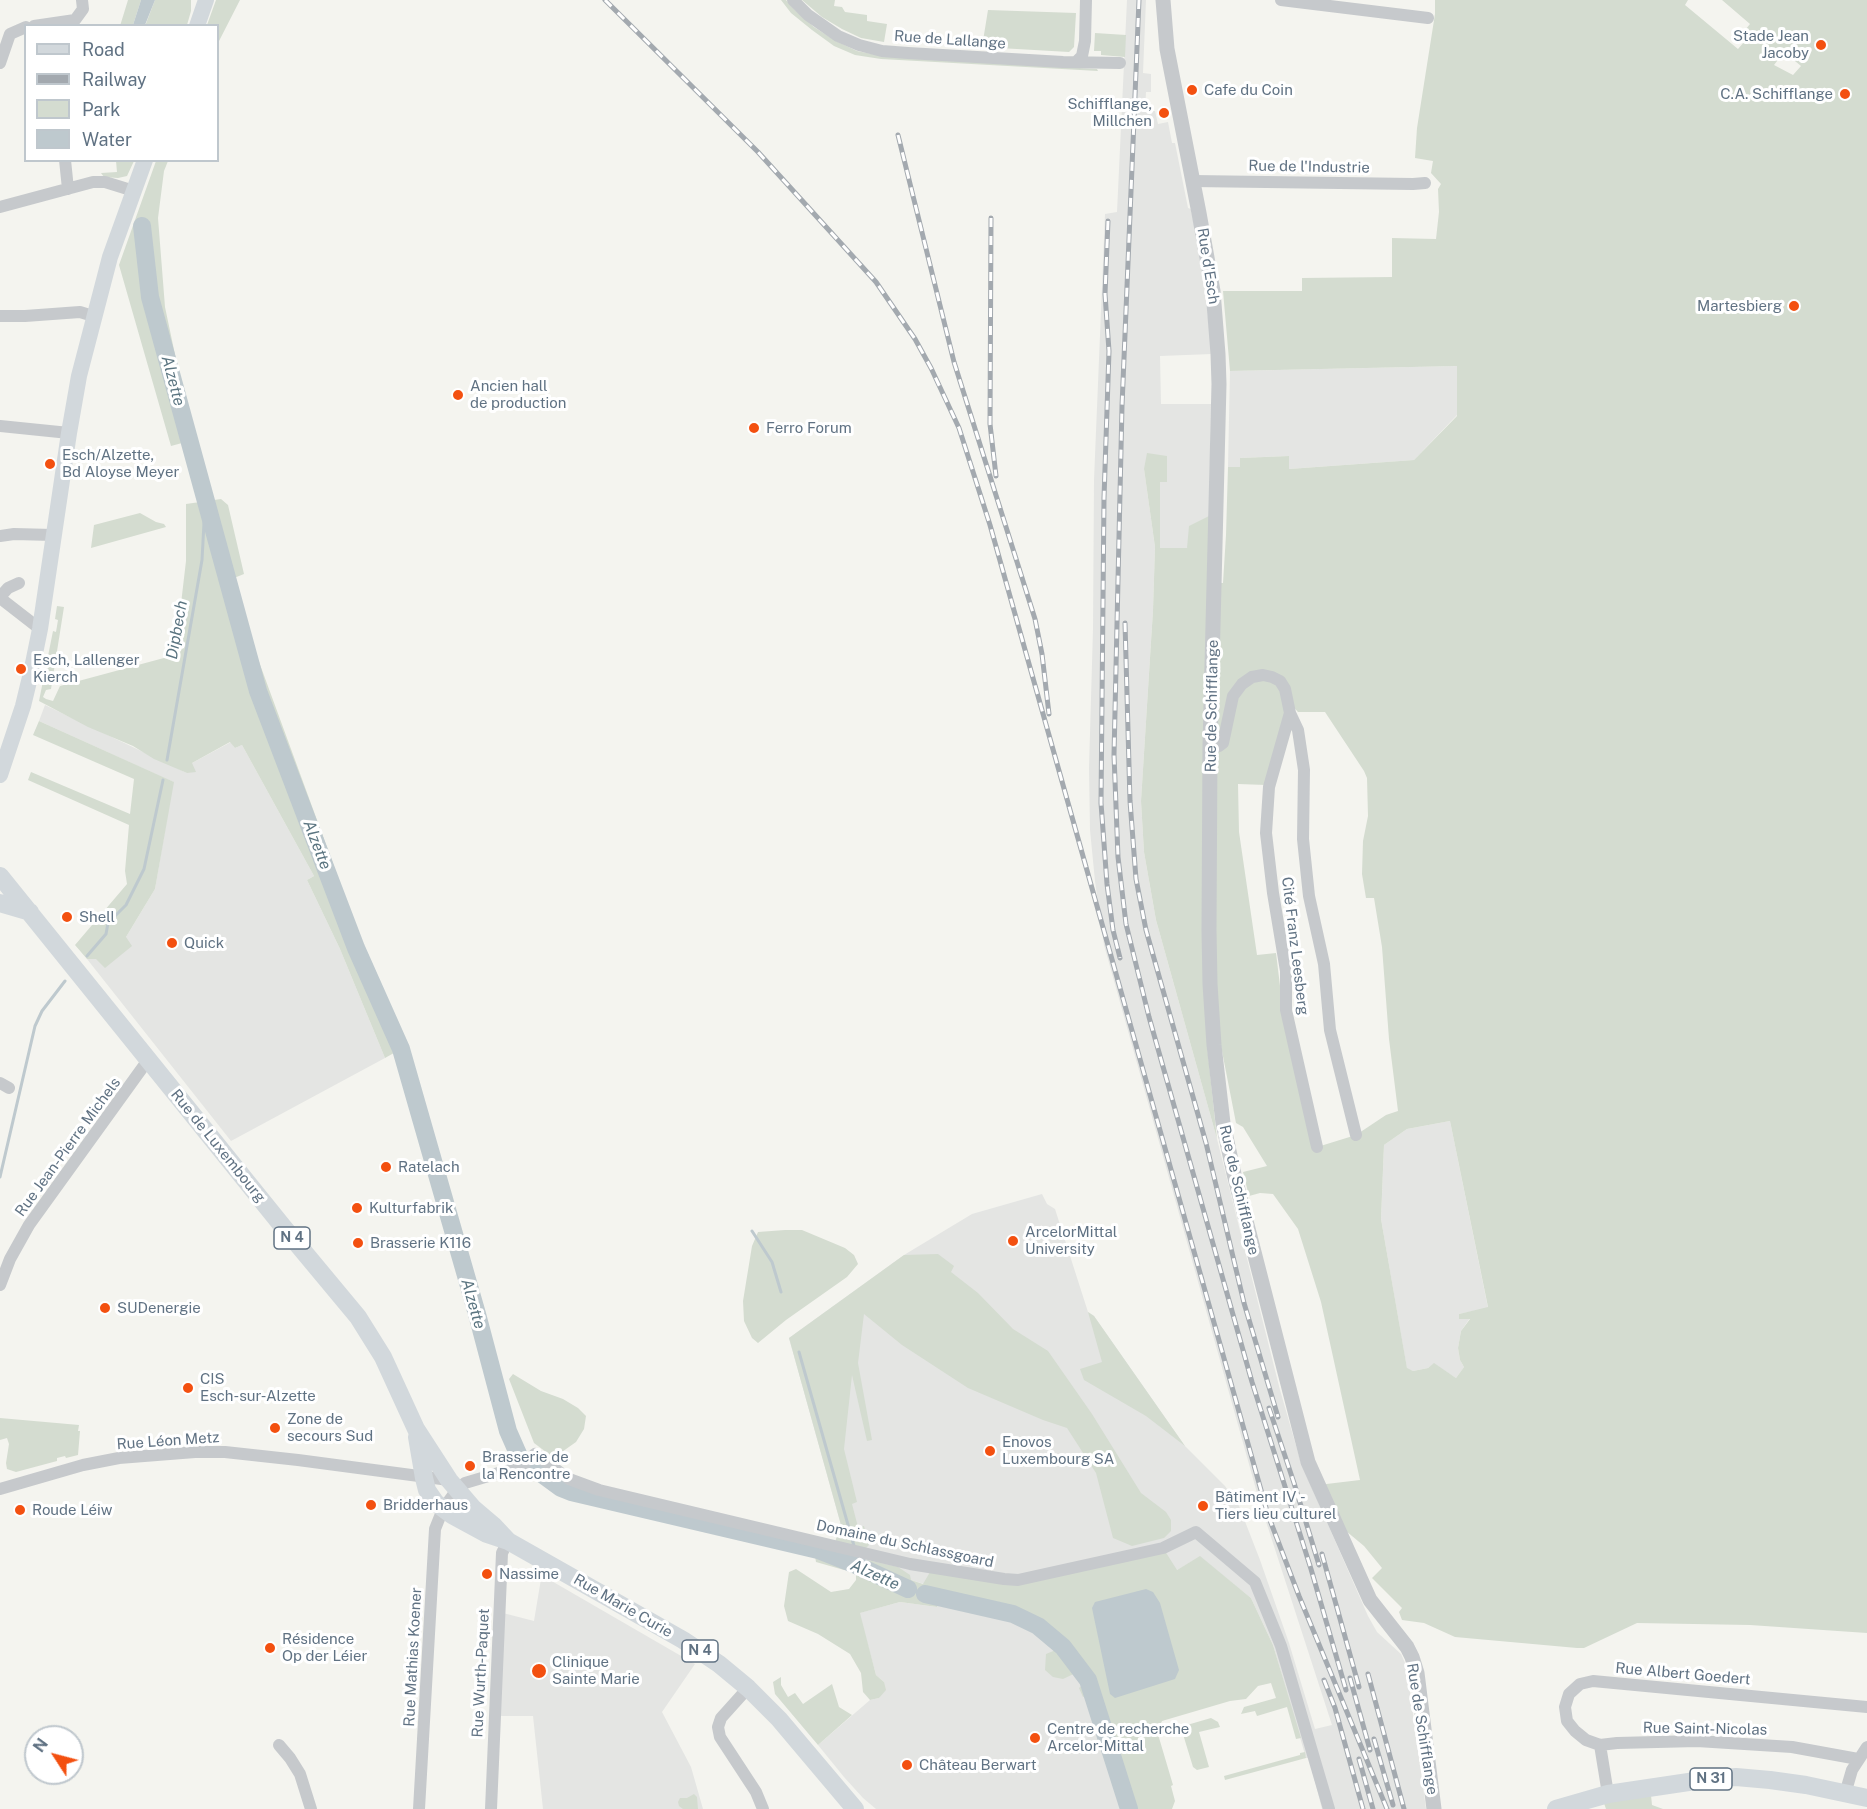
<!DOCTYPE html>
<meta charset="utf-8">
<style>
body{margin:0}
#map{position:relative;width:1867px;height:1809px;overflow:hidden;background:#f4f4ef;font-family:"Public Sans",sans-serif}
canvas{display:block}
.legend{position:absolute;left:24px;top:24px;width:195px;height:138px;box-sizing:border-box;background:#fff;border:2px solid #bfc7cd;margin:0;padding:8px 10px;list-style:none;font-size:18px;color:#607283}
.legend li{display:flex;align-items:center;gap:12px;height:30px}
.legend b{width:30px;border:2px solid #bfc7cd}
.north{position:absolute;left:24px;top:1725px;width:60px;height:60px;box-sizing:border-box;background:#fff;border:2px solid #bfc7cd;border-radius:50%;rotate:306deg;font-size:16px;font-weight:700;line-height:24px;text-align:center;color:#607283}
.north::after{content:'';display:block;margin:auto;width:21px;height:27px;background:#f35010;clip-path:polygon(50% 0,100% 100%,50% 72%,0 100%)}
</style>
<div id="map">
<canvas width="1867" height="1809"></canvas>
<ul class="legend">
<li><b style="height:8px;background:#d2d8dc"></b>Road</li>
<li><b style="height:8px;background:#a3a9af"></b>Railway</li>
<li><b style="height:16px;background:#d4dcd0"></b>Park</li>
<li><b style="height:16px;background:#bec9ce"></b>Water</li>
</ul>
<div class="north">N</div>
</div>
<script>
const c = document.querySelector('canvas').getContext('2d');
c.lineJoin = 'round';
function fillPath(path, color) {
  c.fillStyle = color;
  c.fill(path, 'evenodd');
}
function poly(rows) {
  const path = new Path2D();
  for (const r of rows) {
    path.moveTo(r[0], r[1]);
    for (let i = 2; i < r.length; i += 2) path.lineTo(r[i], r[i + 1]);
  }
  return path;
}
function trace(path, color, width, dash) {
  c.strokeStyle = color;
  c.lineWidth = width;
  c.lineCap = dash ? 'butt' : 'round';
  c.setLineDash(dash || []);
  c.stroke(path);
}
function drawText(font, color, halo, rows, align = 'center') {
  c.font = font + ' "Public Sans",sans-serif';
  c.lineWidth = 6;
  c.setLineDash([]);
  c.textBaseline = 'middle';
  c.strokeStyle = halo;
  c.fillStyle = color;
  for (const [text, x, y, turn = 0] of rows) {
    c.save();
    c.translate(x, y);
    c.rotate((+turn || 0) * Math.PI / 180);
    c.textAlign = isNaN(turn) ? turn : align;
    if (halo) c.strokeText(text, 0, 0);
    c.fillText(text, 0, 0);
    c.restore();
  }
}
const built = poly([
 [1127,0,1146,0,1143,73,1151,74,1151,92,1146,92,1145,111,1155,111,1158,124,1168,122,1172,143,1175,143,1188,208,1191,209,1203,271,1212,354,1160,356,1161,404,1211,404,1209,516,1187,548,1160,548,1160,482,1167,482,1144,469,1155,547,1153,610,1141,801,1144,852,1156,920,1217,1139,1280,1390,1301,1463,1368,1616,1377,1632,1401,1654,1405,1663,1408,1678,1426,1809,1322,1809,1309,1758,1306,1758,1273,1645,1251,1598,1200,1557,1177,1570,1036,1576,924,1584,911,1580,835,1542,841,1525,789,1338,904,1255,972,1214,1042,1194,1047,1204,1055,1209,1088,1312,1094,1316,1185,1446,1225,1486,1239,1506,1260,1560,1289,1643,1315,1729,1332,1725,1259,1500,1104,945,1095,881,1090,830,1089,768,1093,629,1094,480,1105,214,1117,212],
 [1457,366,1457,415,1414,460,1289,469,1289,456,1240,458,1240,467,1228,467,1230,371],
 [45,705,187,773,192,763,231,742,235,748,242,745,314,876,307,880,340,949,385,1058,231,1141,87,959,96,959,126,937,155,889,173,782,39,721],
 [1450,1121,1488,1308,1459,1314,1470,1318,1461,1331,1458,1348,1460,1360,1464,1367,1456,1378,1434,1364,1428,1368,1413,1371,1407,1369,1381,1219,1384,1145,1407,1129],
 [543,1576,695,1664,662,1712,691,1767,703,1809,543,1809,533,1716,497,1716,503,1613,534,1621,541,1579],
 [940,1598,1013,1614,1038,1626,1063,1647,1054,1650,1082,1670,1088,1680,1080,1688,1093,1695,1129,1809,876,1809,863,1798,844,1777,818,1745,870,1700,879,1698,884,1682,876,1675,859,1613,900,1602,937,1607]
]);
const green = poly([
 [128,0,141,0,133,25,120,26],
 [155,0,191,0,191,11,187,25,145,26],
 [216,0,240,0,218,43,218,26,207,25],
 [781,0,786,0,795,10,814,27,836,41,857,51,882,56,908,58,1097,69,1098,71,881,59,855,55,834,46,812,30,791,13],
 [802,0,835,0,834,6,842,7,845,12,867,15,867,21,887,24,884,42,861,38,842,29,822,17],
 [1435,0,1688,0,1685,5,1738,49,1750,35,1745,30,1750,24,1722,0,1867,0,1867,1633,1750,1625,1637,1623,1584,1648,1577,1648,1455,1637,1424,1623,1402,1620,1399,1612,1402,1608,1372,1578,1382,1568,1364,1546,1334,1521,1318,1485,1360,1480,1321,1302,1298,1229,1273,1194,1260,1193,1249,1196,1243,1172,1267,1166,1243,1127,1236,1123,1221,1046,1207,1045,1217,1139,1156,920,1144,852,1141,801,1153,610,1155,547,1144,469,1147,453,1167,456,1167,482,1160,482,1160,548,1187,548,1189,526,1209,516,1215,583,1223,583,1226,535,1228,467,1240,467,1240,458,1289,456,1289,469,1414,460,1457,416,1457,366,1230,371,1223,291,1302,291,1302,278,1392,277,1392,238,1436,239,1439,212,1438,189,1441,184,1431,173,1433,161,1415,158,1417,128,1435,14],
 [1784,52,1801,66,1793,75,1774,65],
 [1288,701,1298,712,1325,712,1364,771,1367,778,1368,816,1363,841,1362,874,1366,898,1374,898,1382,947,1389,1039,1398,1111,1386,1115,1356,1135,1314,1148,1281,994,1276,953,1257,955,1239,832,1238,784,1266,785],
 [1450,1121,1488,1307,1459,1314,1459,1319,1470,1319,1461,1331,1458,1348,1460,1360,1464,1367,1456,1378,1434,1363,1428,1368,1413,1371,1407,1368,1381,1219,1384,1145,1407,1129],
 [988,10,1076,13,1074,47,1069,52,982,47],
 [1095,33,1126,35,1125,57,1101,55,1101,51,1094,51],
 [116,161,134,161,127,176,118,178,104,177,101,173,117,172],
 [156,161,168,161,164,171,158,218,165,307,193,440,171,446,119,265],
 [221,499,228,505,244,574,229,580,401,1049,385,1058,340,949,307,880,314,876,242,745,235,748,230,742,192,763,196,772,187,773,154,759,133,746,88,727,39,701,53,631,56,632,58,620,55,619,57,606,64,607,51,689,46,690,43,697,46,699,53,701,60,686,175,655,186,561,186,504],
 [140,513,156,522,164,524,166,527,91,548,94,525],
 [39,721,174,782,155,889,126,937,132,946,105,968,96,959,87,959,75,945,127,884,125,871,129,825,28,780,31,772,130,814,134,779,33,735],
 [785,1230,802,1230,845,1248,854,1255,858,1264,847,1277,786,1320,758,1343,752,1338,744,1321,743,1301,752,1246,758,1232],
 [938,1254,954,1266,951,1272,978,1293,1013,1329,1048,1351,1092,1414,1141,1493,1166,1512,1171,1520,1171,1531,1164,1538,1132,1546,1113,1538,1096,1473,1067,1428,1043,1420,968,1388,902,1345,864,1314,858,1363,872,1440,867,1441,852,1375,844,1449,857,1502,852,1504,858,1527,864,1526,869,1545,865,1549,835,1542,841,1525,789,1338,904,1255],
 [1088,1312,1094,1316,1185,1446,1146,1416,1084,1380,1080,1369,1102,1362],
 [513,1374,541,1391,563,1399,578,1408,586,1416,584,1429,576,1442,559,1454,550,1455,534,1443,509,1379],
 [0,1418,79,1425,78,1431,80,1431,78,1455,66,1458,65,1456,57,1458,57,1461,16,1472,7,1469,6,1463,9,1444,7,1438,0,1440],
 [1163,1548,1177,1570,1200,1556,1251,1598,1273,1645,1301,1738,1296,1739,1287,1707,1257,1716,1255,1711,1241,1714,1244,1707,1276,1698,1271,1683,1258,1686,1246,1699,1230,1701,1162,1721,1157,1731,1173,1785,1171,1786,1175,1801,1172,1809,1129,1809,1093,1695,1083,1697,1079,1688,1088,1680,1082,1670,1063,1679,1053,1677,1045,1670,1046,1654,1063,1647,1038,1626,1013,1614,940,1598,937,1607,900,1602,860,1613,876,1675,884,1682,886,1690,879,1698,870,1700,863,1692,861,1673,850,1654,818,1634,788,1621,784,1606,789,1572,796,1569,831,1592,849,1589,856,1580,856,1565,844,1570,816,1562,815,1556,818,1550,834,1552,898,1567,910,1575,911,1580,923,1584,933,1567,1004,1579],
 [781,1677,781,1685,788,1697,795,1693,803,1704,832,1684,839,1707,852,1715,818,1745,775,1694,773,1682],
 [1211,1718,1218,1722,1220,1727,1199,1732,1209,1767,1197,1770,1193,1767,1182,1731,1187,1725],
 [1305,1752,1306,1758,1225,1780,1224,1776,1300,1755,1300,1753],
 [694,1794,697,1797,698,1809,683,1809,679,1806,678,1802,680,1798,687,1798],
 [1651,1795,1652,1805,1663,1809,1606,1809,1604,1803]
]);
const water = poly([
 [141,0,155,0,145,25,133,25],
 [1146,1589,1153,1592,1160,1603,1179,1670,1175,1679,1115,1698,1110,1694,1092,1608,1095,1602]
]);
const stream = poly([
 [167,760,202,560,205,504],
 [87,956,106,934,108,923,126,905,144,869,163,780],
 [0,1177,35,1026,42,1011,65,981],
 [752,1231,772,1262,781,1292],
 [799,1352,854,1546]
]);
const river = poly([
 [142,226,150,297,258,691,356,948,401,1049,477,1314,508,1431,519,1456],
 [535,1469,561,1488,571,1492,818,1550,856,1565,908,1589],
 [925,1594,1013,1614,1038,1626,1063,1647,1088,1680,1129,1809]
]);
const minor = poly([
 [793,0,808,15,838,36,859,45,882,51,908,53,1063,62,1120,63],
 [1281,0,1428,18],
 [34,26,75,20,83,9,82,0],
 [1077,61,1082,56,1085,41,1086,0],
 [0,63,10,34,26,27],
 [65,160,68,189],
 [1193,181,1413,184,1425,183],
 [0,207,93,182,105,182,134,191],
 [0,316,25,316,80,312,93,316],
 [0,426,69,433],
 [0,536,14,534,53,535],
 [0,597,8,588,19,583],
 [0,598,40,629],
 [1290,713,1269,787,1266,833,1273,893,1286,971,1286,1010,1317,1147],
 [1210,746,1219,746,1223,743,1233,696,1242,684,1252,677,1263,675,1272,677,1280,681,1285,689,1290,713,1298,730,1304,770,1303,839,1309,896,1324,964,1330,1030,1356,1135],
 [0,1083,9,1088],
 [0,1285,10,1259,29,1225,148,1060],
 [0,1489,83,1465,119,1458,195,1452,225,1452,298,1460,449,1480],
 [748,1688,721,1718,718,1727,720,1737,756,1792,763,1809],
 [279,1745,290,1758,300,1774,311,1809],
 [1600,1745,1608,1794],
 [1858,1759,1792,1747,1697,1741,1617,1743,1600,1745,1586,1740,1575,1731,1567,1721,1565,1707,1569,1694,1580,1684,1593,1681,1867,1707],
 [1845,1794,1852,1770,1867,1747],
 [419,1809,435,1529,443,1509,456,1491,465,1483,522,1466,535,1454,569,1479,599,1490,910,1564,1004,1579,1018,1580,1036,1576,1163,1548,1196,1532,1255,1582,1281,1646,1329,1809],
 [491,1809,502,1553,508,1541]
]);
const tertiary = poly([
 [1163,0,1167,49,1199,213,1213,291,1218,354,1219,384,1210,746,1209,930,1210,984,1214,1045,1223,1123,1234,1174,1308,1462,1370,1600,1407,1647,1412,1657,1417,1673,1434,1809]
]);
const secondary = poly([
 [197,26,206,0],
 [0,775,23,706,31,673,40,629,69,433,79,376,110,257,145,160]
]);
const primary = poly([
 [0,876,284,1228,358,1317,383,1357,416,1429,449,1480,473,1508,493,1525,508,1541],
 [0,903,30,912],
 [417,1437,424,1478,427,1490,436,1503,452,1515,487,1534,508,1541,683,1640,719,1664,748,1688,779,1719,855,1809],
 [1556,1809,1608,1794,1702,1780,1736,1777,1770,1780,1806,1785,1867,1798]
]);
const rail = poly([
 [605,0,758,152,876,282,915,339,931,368,959,428,990,525,1268,1515,1299,1596,1387,1809],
 [1139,0,1122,406,1114,755,1118,857,1126,924,1149,1017,1252,1382,1311,1569,1346,1690],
 [898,135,954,362,1035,619,1042,654,1049,714],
 [991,218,990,424,996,476],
 [1108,221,1105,294,1109,351,1104,498,1101,803,1107,884,1113,930,1120,958],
 [1125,623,1130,801,1136,879,1146,930,1206,1143,1244,1303,1278,1417],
 [1269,1408,1294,1483,1319,1565],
 [1322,1554,1359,1687],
 [1368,1674,1404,1809],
 [1350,1678,1370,1750],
 [1324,1680,1335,1708,1363,1809],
 [1374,1739,1393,1805],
 [1359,1759,1373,1809]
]);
const markers = [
 [1821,45,6,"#f35010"],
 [1192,90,6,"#f35010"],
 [1845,94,6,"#f35010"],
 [1164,113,6,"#f35010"],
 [1794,306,6,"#f35010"],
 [458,395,6,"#f35010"],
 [754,428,6,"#f35010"],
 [50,464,6,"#f35010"],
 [21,669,6,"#f35010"],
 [67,917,6,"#f35010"],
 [172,943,6,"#f35010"],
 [386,1167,6,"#f35010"],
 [357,1208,6,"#f35010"],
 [1013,1241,6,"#f35010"],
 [358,1243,6,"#f35010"],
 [105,1308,6,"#f35010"],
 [188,1388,6,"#f35010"],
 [275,1428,6,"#f35010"],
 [990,1451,6,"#f35010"],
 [470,1466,6,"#f35010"],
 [371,1505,6,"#f35010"],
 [1203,1506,6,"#f35010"],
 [20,1510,6,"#f35010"],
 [487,1574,6,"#f35010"],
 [270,1648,6,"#f35010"],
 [539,1671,8,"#f35010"],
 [1035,1738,6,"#f35010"],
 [907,1765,6,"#f35010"]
];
const shields = [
 [292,1238,36],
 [700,1651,36],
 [1711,1779,42]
];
const shieldNames = [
 ["N 4",292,1238],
 ["N 4",700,1651],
 ["N 31",1711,1779]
];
const poiNames = [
 ["Stade Jean",1809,36,"right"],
 ["Jacoby",1809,53,"right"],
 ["Cafe du Coin",1204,90],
 ["C.A. Schifflange",1833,94,"right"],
 ["Schifflange,",1152,104,"right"],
 ["Millchen",1152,121,"right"],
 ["Martesbierg",1782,306,"right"],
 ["Ancien hall",470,386],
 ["de production",470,403],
 ["Ferro Forum",766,428],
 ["Esch/Alzette,",62,455],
 ["Bd Aloyse Meyer",62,472],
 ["Esch, Lallenger",33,660],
 ["Kierch",33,677],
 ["Shell",79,917],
 ["Quick",184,943],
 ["Ratelach",398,1167],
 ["Kulturfabrik",369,1208],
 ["ArcelorMittal",1025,1232],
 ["University",1025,1249],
 ["Brasserie K116",370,1243],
 ["SUDenergie",117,1308],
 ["CIS",200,1379],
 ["Esch-sur-Alzette",200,1396],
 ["Zone de",287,1419],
 ["secours Sud",287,1436],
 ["Enovos",1002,1442],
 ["Luxembourg SA",1002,1459],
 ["Brasserie de",482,1457],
 ["la Rencontre",482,1474],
 ["Bâtiment IV -",1215,1497],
 ["Tiers lieu culturel",1215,1514],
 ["Bridderhaus",383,1505],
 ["Roude Léiw",32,1510],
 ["Nassime",499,1574],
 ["Résidence",282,1639],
 ["Op der Léier",282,1656],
 ["Clinique",552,1662],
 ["Sainte Marie",552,1679],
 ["Centre de recherche",1047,1729],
 ["Arcelor-Mittal",1047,1746],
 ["Château Berwart",919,1765]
];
const streetNames = [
 ["Rue de Lallange",950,40,4],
 ["Rue de l'Industrie",1309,167,1],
 ["Rue d'Esch",1208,266,81],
 ["Rue de Schifflange",1212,706,-89],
 ["Cité Franz Leesberg",1295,946,83],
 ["Rue de Luxembourg",218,1146,51],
 ["Rue Jean-Pierre Michels",68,1147,-54],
 ["Rue de Schifflange",1239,1190,77],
 ["Rue Léon Metz",168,1441,-4],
 ["Domaine du Schlassgoard",905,1544,12],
 ["Rue Marie Curie",623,1606,30],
 ["Rue Mathias Koener",413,1657,-87],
 ["Rue Wurth-Paquet",481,1673,-87],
 ["Rue Albert Goedert",1683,1674,5],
 ["Rue de Schifflange",1422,1729,81],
 ["Rue Saint-Nicolas",1705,1729,1]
];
const waterNames = [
 ["Alzette",173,381,75],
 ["Dipbech",177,630,-80],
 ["Alzette",317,845,69],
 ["Alzette",473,1304,74],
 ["Alzette",875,1575,24]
];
fillPath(built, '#e4e5e3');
fillPath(green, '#d4dcd0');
fillPath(water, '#bec9ce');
trace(stream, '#bec9ce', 3);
trace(river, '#bec9ce', 18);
trace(minor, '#c6c9cc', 12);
trace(tertiary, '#c6c9cc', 15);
trace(secondary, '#d2d8dc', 16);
trace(primary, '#d2d8dc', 18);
trace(rail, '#a3a9af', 5);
trace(rail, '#fff', 3, [9]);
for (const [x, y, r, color] of markers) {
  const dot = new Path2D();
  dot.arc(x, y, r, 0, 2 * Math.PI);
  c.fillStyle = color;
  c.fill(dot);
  trace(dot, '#fff', 2);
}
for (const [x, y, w] of shields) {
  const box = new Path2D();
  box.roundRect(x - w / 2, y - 11, w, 22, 4.5);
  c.fillStyle = '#fff';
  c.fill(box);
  trace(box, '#607283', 1.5);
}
drawText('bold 14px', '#607283', null, shieldNames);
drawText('15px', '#607283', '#fff', poiNames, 'left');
drawText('15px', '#607283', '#fff', streetNames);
drawText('italic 16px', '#5b7581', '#fff', waterNames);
</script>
